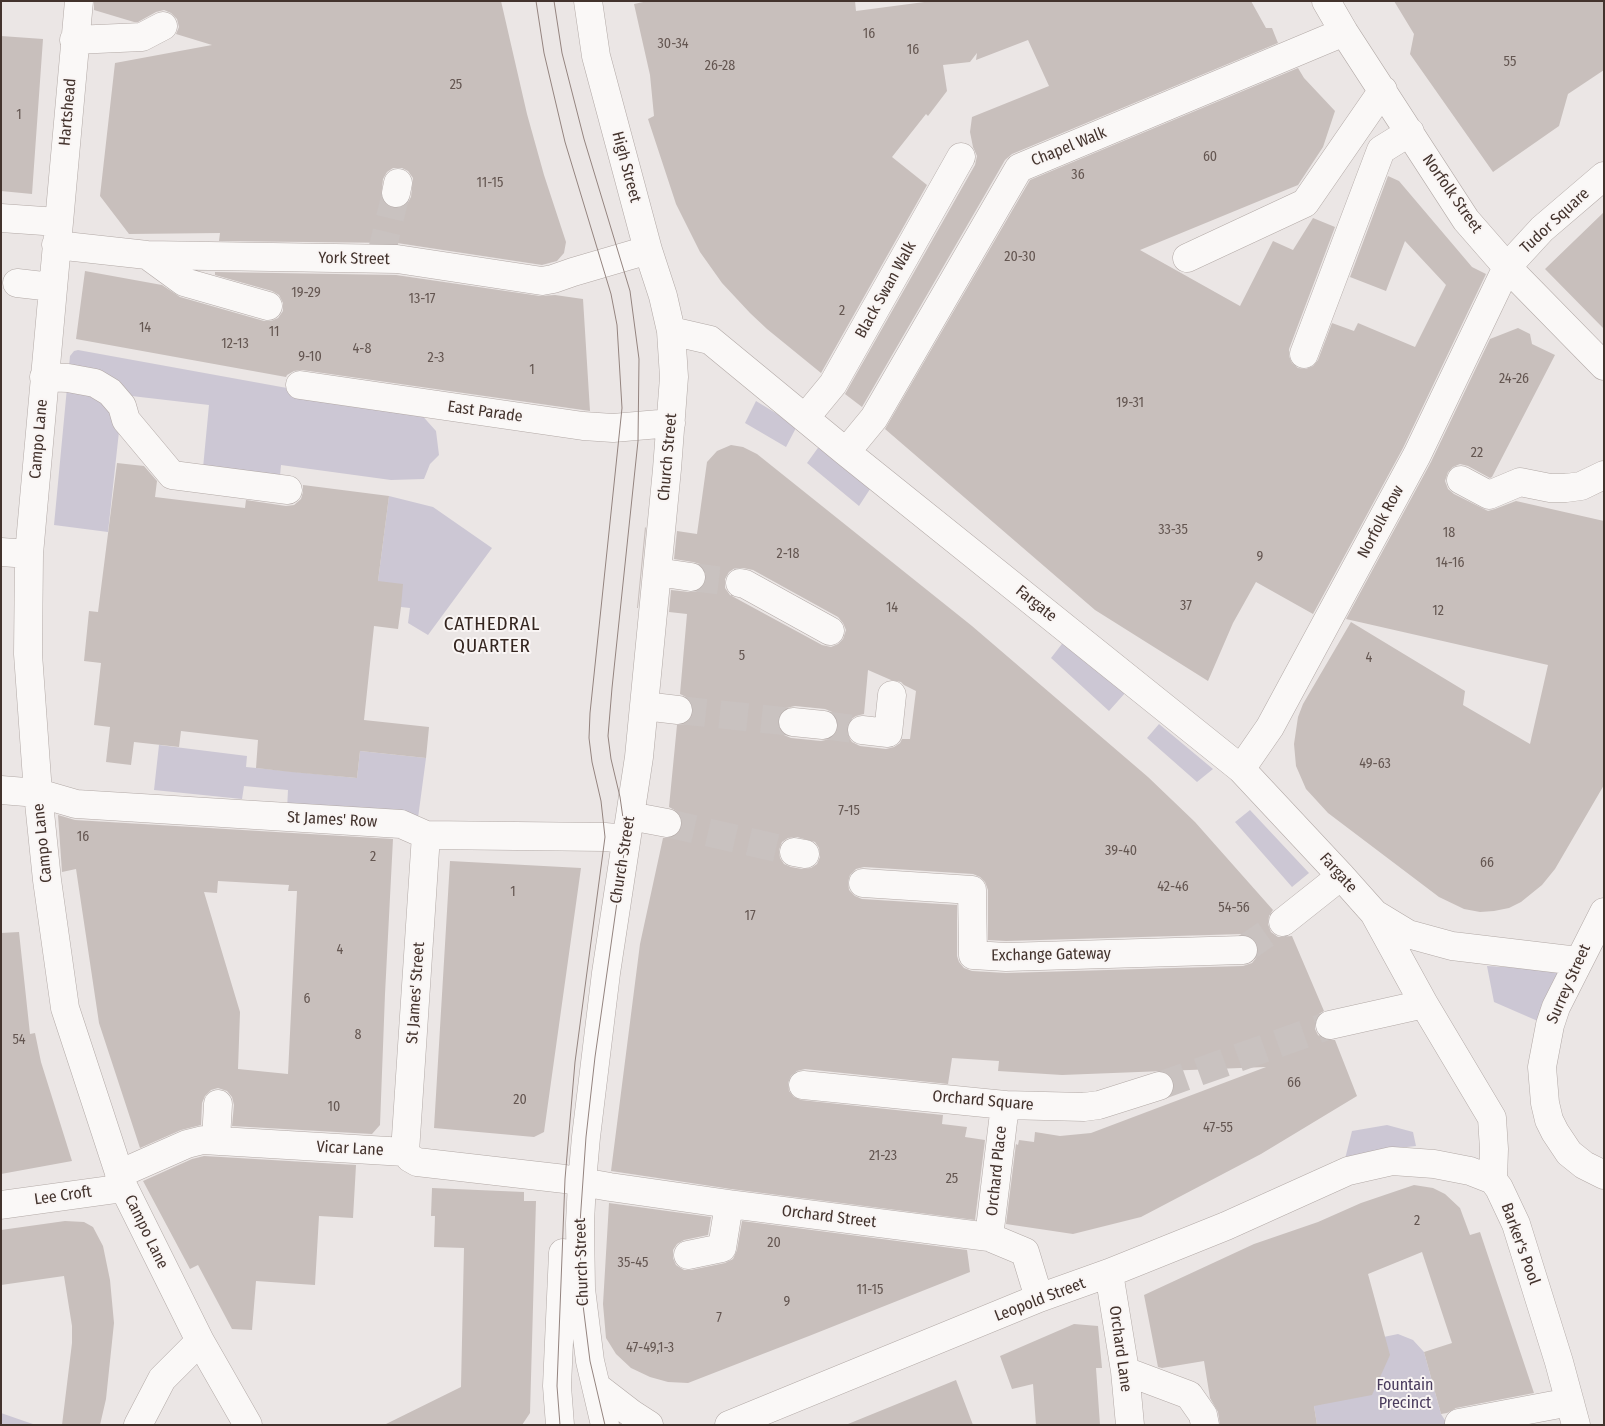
<!DOCTYPE html>
<style>
body{margin:0}
#map{position:relative;width:1605px;height:1426px;overflow:hidden;background:#ebe6e5;font-family:"Fira Sans Condensed",sans-serif}
canvas{display:block}
.frame{position:absolute;inset:0;border:2px solid #43332d;pointer-events:none}
</style>
<div id="map">
<canvas width="1605" height="1426"></canvas>
<div class="frame"></div>
</div>
<script>
const c = document.querySelector('canvas').getContext('2d');
c.lineJoin = 'round';
function fillPath(path, color) {
  c.fillStyle = color;
  c.fill(path, 'evenodd');
}
function poly(rows) {
  const path = new Path2D();
  for (const r of rows) {
    path.moveTo(r[0], r[1]);
    for (let i = 2; i < r.length; i += 2) path.lineTo(r[i], r[i + 1]);
  }
  return path;
}
function trace(path, color, width, dash) {
  c.strokeStyle = color;
  c.lineWidth = width;
  c.lineCap = dash ? 'butt' : 'round';
  c.setLineDash(dash || []);
  c.stroke(path);
}
function drawText(font, color, halo, rows, align = 'center') {
  c.font = font + ' "Fira Sans Condensed",sans-serif';
  c.lineWidth = 4;
  c.setLineDash([]);
  c.textBaseline = 'middle';
  c.strokeStyle = halo;
  c.fillStyle = color;
  for (const [text, x, y, turn = 0] of rows) {
    c.save();
    c.translate(x, y);
    c.rotate((+turn || 0) * Math.PI / 180);
    c.textAlign = isNaN(turn) ? turn : align;
    if (halo) c.strokeText(text, 0, 0);
    c.fillText(text, 0, 0);
    c.restore();
  }
}
const green = poly([
 [78,350,419,412,436,431,439,455,430,464,424,479,391,480,281,465,280,476,203,468,209,405,123,395,108,532,54,525,70,356,74,351],
 [756,401,797,426,786,447,745,423],
 [820,445,872,486,859,506,807,463],
 [389,496,433,507,492,548,428,635,408,623,410,608,401,607,378,581],
 [1065,640,1126,692,1109,711,1051,658],
 [1159,724,1213,769,1197,782,1147,738],
 [159,745,247,756,246,767,357,778,360,751,426,758,418,818,287,810,288,790,244,786,242,799,154,790],
 [1250,810,1309,873,1292,887,1235,822],
 [1487,966,1563,970,1540,1022,1494,1002],
 [1387,1125,1413,1132,1416,1146,1398,1148,1345,1159,1352,1131],
 [1398,1334,1413,1340,1424,1352,1441,1414,1448,1425,1317,1425,1314,1406,1374,1339],
 [1,1413,24,1421,36,1425,1,1425]
]);
const building = poly([
 [94,1,501,1,527,114,544,175,566,242,564,253,557,261,542,265,397,243,219,241,220,233,129,234,100,196,115,63,212,45,176,34,179,27,177,19,171,13,164,10,156,12,138,22,134,22,94,10],
 [393,168,402,168,408,171,413,178,411,197,407,204,401,208,392,208,386,205,381,198,383,179,387,172],
 [648,1,855,1,856,11,932,1,1251,1,1266,28,1272,28,1278,43,1012,154,1005,160,862,407,845,394,975,165,977,156,973,147,970,132,972,117,1049,86,1028,40,976,60,977,53,970,62,943,65,947,91,928,116,926,114,892,157,927,185,821,373,767,329,750,313,722,283,700,252,676,204,648,119,654,116,650,75,634,4],
 [1394,1,1604,1,1604,70,1568,94,1559,126,1493,172,1410,54,1414,34],
 [1,36,43,39,32,194,1,191],
 [1298,68,1304,78,1335,111,1323,147,1298,185,1140,250,1240,306,1273,241,1293,250,1313,218,1335,227,1289,349,1289,356,1292,363,1298,368,1306,369,1313,366,1318,360,1332,323,1354,331,1358,323,1415,347,1446,285,1405,241,1386,291,1350,277,1388,176,1399,181,1472,267,1486,274,1403,448,1313,614,1256,582,1233,623,1208,681,1095,610,885,429,1030,180],
 [1604,212,1604,329,1545,269],
 [85,271,162,285,180,297,264,321,271,321,278,318,283,311,283,303,279,295,272,291,215,275,215,272,396,275,540,296,555,295,583,299,590,411,302,370,294,371,287,375,286,377,76,339],
 [1518,328,1530,334,1532,344,1555,355,1492,477,1490,478,1468,466,1460,464,1453,467,1448,472,1445,481,1448,489,1454,494,1488,511,1495,509,1516,501,1604,521,1604,785,1555,869,1542,885,1521,902,1509,908,1494,911,1480,912,1464,909,1439,897,1328,813,1306,789,1296,766,1294,744,1298,717,1303,704,1351,622,1465,691,1463,705,1530,744,1548,665,1346,619,1431,462,1490,339],
 [731,445,743,447,757,454,972,626,1148,777,1195,822,1273,910,1269,916,1268,924,1271,932,1278,937,1292,936,1324,1011,1319,1014,1315,1020,1315,1029,1318,1035,1325,1040,1335,1040,1357,1096,1261,1154,1141,1217,1073,1234,1006,1224,1016,1144,1018,1145,1019,1140,1034,1142,1035,1132,1060,1136,1091,1133,1266,1067,1062,1075,998,1071,999,1061,952,1058,948,1084,805,1069,797,1071,791,1076,788,1083,789,1091,794,1097,801,1100,943,1115,942,1124,967,1127,965,1137,985,1140,975,1220,731,1189,611,1171,640,944,663,838,673,838,679,833,682,825,682,818,678,812,669,807,677,725,685,724,690,720,694,711,692,704,688,698,680,694,687,614,669,612,671,590,689,592,696,592,703,587,706,579,705,571,700,564,693,562,674,559,677,531,697,534,707,462,717,451],
 [735,568,743,568,753,570,838,617,843,623,846,630,843,639,838,644,831,647,822,645,730,595,725,588,725,579,729,572],
 [868,670,891,680,901,682,904,685,916,691,910,739,902,739,900,743,894,747,886,749,860,746,852,742,848,736,847,728,850,720,856,716,864,714],
 [795,706,825,709,832,712,837,719,839,726,836,734,830,739,821,741,791,738,784,735,779,728,778,720,781,713,786,708],
 [797,837,815,842,819,848,820,857,817,864,811,868,802,869,791,867,784,864,780,858,779,850,782,842,788,838],
 [864,867,973,874,980,877,985,882,988,890,988,940,1006,941,1243,934,1251,937,1256,941,1259,950,1256,958,1252,963,1243,966,1006,973,972,971,964,968,959,962,957,956,957,905,862,899,855,896,849,890,848,882,850,875,856,869],
 [117,463,144,466,157,481,155,497,245,508,246,500,286,506,294,505,301,499,303,492,303,485,389,496,378,581,403,584,401,607,398,629,374,626,364,720,429,727,426,758,360,751,357,778,291,772,256,768,258,740,181,731,179,747,134,742,131,765,106,762,110,727,94,725,101,663,84,661,89,611,98,612],
 [645,527,646,528,638,608,637,608],
 [58,815,75,820,393,839,385,994,380,1125,372,1134,232,1126,234,1105,232,1097,227,1091,218,1088,211,1090,205,1096,202,1103,201,1125,181,1130,140,1148,99,1023,76,869,62,872],
 [218,881,289,885,288,891,297,891,288,1074,238,1069,240,1012,204,892,217,893],
 [450,861,581,868,544,1132,534,1137,434,1128],
 [19,932,30,1034,35,1033,41,1062,72,1161,1,1174,1,933],
 [204,1156,356,1165,353,1218,319,1216,315,1285,256,1281,252,1330,232,1329,198,1265,190,1269,143,1181,192,1159],
 [1414,1185,1433,1188,1445,1194,1460,1208,1470,1235,1480,1232,1534,1393,1456,1408,1447,1413,1441,1414,1424,1352,1452,1343,1422,1252,1368,1274,1390,1355,1372,1395,1314,1406,1317,1425,1220,1425,1218,1412,1210,1398,1204,1361,1162,1368,1158,1367,1144,1295,1254,1244,1318,1222,1361,1203],
 [432,1188,524,1192,524,1201,536,1201,530,1413,522,1425,384,1425,461,1387,464,1248,434,1247,435,1216,431,1216],
 [609,1203,711,1217,708,1235,684,1240,677,1244,673,1250,673,1258,676,1265,684,1270,691,1270,725,1263,733,1259,737,1250,742,1221,967,1250,970,1272,809,1336,688,1383,668,1382,650,1377,631,1368,616,1354,606,1338,603,1304],
 [65,1221,84,1222,93,1227,103,1246,110,1280,114,1323,106,1399,100,1425,62,1425,72,1343,72,1326,64,1276,1,1285,1,1230],
 [1074,1324,1098,1326,1102,1368,1096,1368,1100,1425,1036,1425,1033,1384,1012,1389,1000,1356],
 [956,1380,973,1425,849,1425,848,1424]
]);
const minorTunnel = poly([
 [380,259,396,193],
 [691,577,740,583],
 [678,710,793,722],
 [823,725,862,730],
 [667,823,794,852],
 [1243,950,1283,922],
 [1159,1086,1330,1025]
]);
const minor = poly([
 [79,1,29,554,28,654,38,793,47,880,65,1008,124,1188,200,1341,248,1425],
 [588,1,596,56,648,250,663,296,671,331,674,377,667,469,639,757,606,973,586,1137,582,1182,580,1223,581,1289,590,1361,605,1425],
 [1326,1,1344,32,1466,220,1507,267,1604,366],
 [74,40,142,37,163,26],
 [396,193,398,183],
 [1,218,58,222],
 [56,245,147,255,397,259,542,281,553,279,573,272,648,250],
 [147,255,184,282,268,306],
 [1187,258,1305,203,1383,90],
 [17,283,52,287],
 [671,331,710,340,846,452,1241,769,1341,876,1374,913,1424,1004,1492,1118,1494,1149,1493,1180],
 [1304,354,1381,150,1410,132],
 [44,377,68,378,95,383,110,392,122,406,126,420,172,475,288,490],
 [300,385,583,426,613,428,671,423],
 [805,418,833,384,961,157],
 [846,452,874,418,1019,168,1344,32],
 [1461,480,1489,495,1520,482,1550,488,1566,488,1581,486,1604,475],
 [1,552,29,554],
 [657,572,691,577],
 [740,583,745,584,830,631],
 [644,706,678,710],
 [793,722,823,725],
 [862,730,888,733,892,695],
 [1241,769,1270,727,1417,455,1507,267,1542,229,1604,176],
 [1,790,38,793,76,804,401,824,426,835,605,837,626,839],
 [630,816,667,823],
 [794,852,805,854],
 [863,883,972,890,973,955,1006,957,1243,950],
 [1604,912,1556,1007,1550,1025,1542,1067,1545,1103,1549,1120,1555,1132,1569,1153,1584,1165,1604,1175],
 [1375,914,1408,934,1452,946,1578,961],
 [1283,922,1341,876],
 [1330,1025,1424,1004],
 [803,1085,1005,1105,1084,1107,1099,1105,1159,1086],
 [216,1140,218,1104],
 [405,1152,426,835],
 [119,1174,187,1144,203,1140,405,1152,410,1158,417,1162,565,1179,610,1187,729,1204,989,1237,1025,1252,1039,1298],
 [1,1205,124,1188],
 [989,1237,1005,1105],
 [688,1255,722,1248,729,1204],
 [1109,1273,1125,1371,1130,1425],
 [1125,1371,1189,1395,1203,1415,1205,1425],
 [597,1387,632,1414,649,1425],
 [1459,1423,1570,1402],
 [138,1425,162,1379,200,1341],
 [560,1425,557,1386,563,1253],
 [729,1425,1039,1298,1109,1273,1226,1226,1348,1171,1392,1161,1434,1164,1470,1171,1493,1180,1499,1188,1516,1224,1559,1362,1576,1425]
]);
const tram = poly([
 [536,1,544,53,565,142,611,294,617,325,622,408,590,713,589,738,592,762,601,801,605,837,575,1062,565,1179,557,1386,560,1425],
 [554,1,562,53,584,139,630,291,639,359,638,441,612,688,608,736,611,759,620,797,626,839,595,1057,586,1137,580,1223,581,1289,590,1361,605,1425]
]);
const numberNames = [
 ["16",869,34],
 ["30-34",673,44],
 ["16",913,50],
 ["55",1510,62],
 ["26-28",720,66],
 ["25",456,85],
 ["1",19,115],
 ["60",1210,157],
 ["36",1078,175],
 ["11-15",490,183],
 ["20-30",1020,257],
 ["19-29",306,293],
 ["13-17",422,299],
 ["2",842,311],
 ["14",145,328],
 ["11",274,332],
 ["12-13",235,344],
 ["4-8",362,349],
 ["9-10",310,357],
 ["2-3",436,358],
 ["1",532,370],
 ["24-26",1514,379],
 ["19-31",1130,403],
 ["22",1477,453],
 ["33-35",1173,530],
 ["18",1449,533],
 ["2-18",788,554],
 ["9",1260,557],
 ["14-16",1450,563],
 ["37",1186,606],
 ["14",892,608],
 ["12",1438,611],
 ["5",742,656],
 ["4",1369,658],
 ["49-63",1375,764],
 ["7-15",849,811],
 ["16",83,837],
 ["39-40",1121,851],
 ["2",373,857],
 ["66",1487,863],
 ["42-46",1173,887],
 ["1",513,892],
 ["54-56",1234,908],
 ["17",750,916],
 ["4",340,950],
 ["6",307,999],
 ["8",358,1035],
 ["54",19,1040],
 ["66",1294,1083],
 ["20",520,1100],
 ["10",334,1107],
 ["47-55",1218,1128],
 ["21-23",883,1156],
 ["25",952,1179],
 ["2",1417,1221],
 ["20",774,1243],
 ["35-45",633,1263],
 ["11-15",870,1290],
 ["9",787,1302],
 ["7",719,1318],
 ["47-49,1-3",650,1348]
];
const streetNames = [
 ["Hartshead",68,112,-85],
 ["Chapel Walk",1069,147,-22],
 ["High Street",626,167,75],
 ["Norfolk Street",1452,194,55],
 ["Tudor Square",1555,221,-43],
 ["York Street",354,259,1],
 ["Black Swan Walk",886,290,-61],
 ["East Parade",485,412,8],
 ["Campo Lane",39,439,-85],
 ["Church Street",668,457,-85],
 ["Norfolk Row",1381,522,-62],
 ["Fargate",1036,604,39],
 ["St James' Row",332,820,3],
 ["Campo Lane",43,843,-96],
 ["Church Street",623,860,-81],
 ["Fargate",1338,873,48],
 ["Exchange Gateway",1051,955,-1],
 ["Surrey Street",1569,984,-66],
 ["St James' Street",416,993,-86],
 ["Orchard Square",983,1101,5],
 ["Vicar Lane",350,1149,3],
 ["Orchard Place",997,1171,-84],
 ["Lee Croft",63,1196,-8],
 ["Orchard Street",829,1217,7],
 ["Campo Lane",146,1232,64],
 ["Barker's Pool",1520,1244,70],
 ["Church Street",582,1262,-92],
 ["Leopold Street",1040,1300,-21],
 ["Orchard Lane",1120,1349,82]
];
const parkNames = [
 ["Fountain",1405,1386],
 ["Precinct",1405,1404]
];
const quarterNames = [
 ["CATHEDRAL",492,625],
 ["QUARTER",492,647]
];
fillPath(green, '#ccc7d4');
fillPath(building, '#c8bfbc');
trace(minorTunnel, '#c9c2c0', 28, [28, 14]);
trace(minor, '#b2a9a6', 29);
trace(minor, '#faf8f7', 28);
trace(tram, '#94847f', 1);
drawText('14px', '#645651', null, numberNames);
drawText('16px', '#43332d', '#f9f5f4', streetNames);
drawText('16px', '#4a3c5d', '#f9f5f4', parkNames);
c.letterSpacing = '1px';
drawText('19px', '#34251f', '#f9f5f4', quarterNames);
c.letterSpacing = '0px';
</script>
